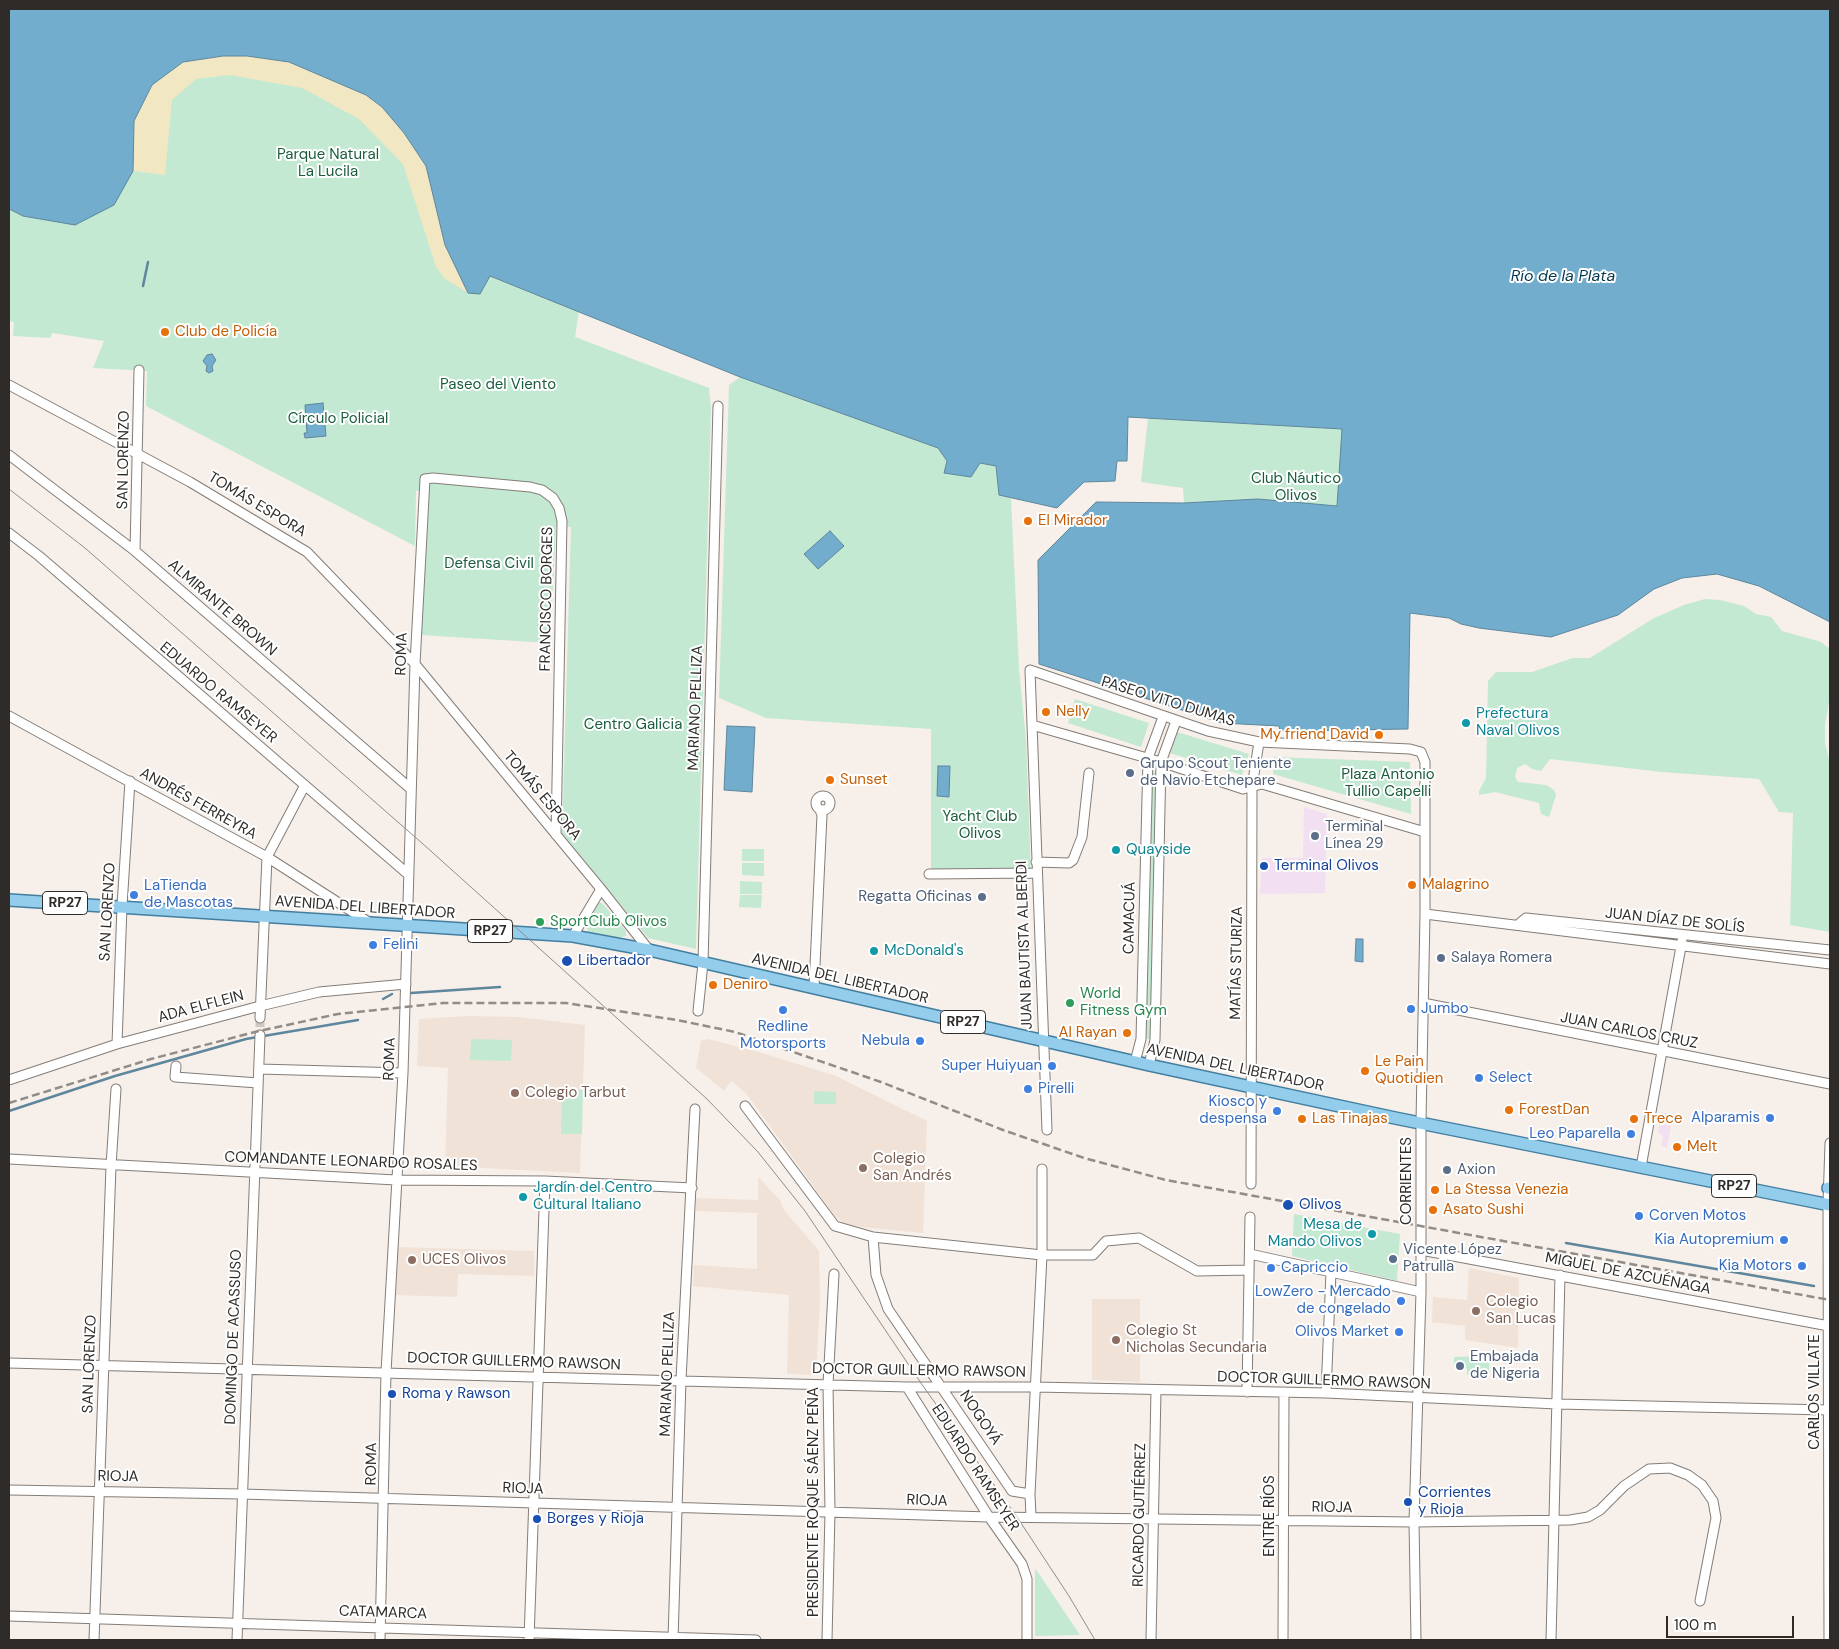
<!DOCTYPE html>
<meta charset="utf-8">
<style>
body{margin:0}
#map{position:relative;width:1839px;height:1649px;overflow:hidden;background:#f7efe9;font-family:"DM Sans",sans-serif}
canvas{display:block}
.frame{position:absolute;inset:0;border:10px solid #2e2b28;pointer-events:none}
.scale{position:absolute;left:1666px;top:1616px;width:128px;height:22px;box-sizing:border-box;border:2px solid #2e2b28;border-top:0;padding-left:6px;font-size:15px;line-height:18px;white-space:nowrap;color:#2e2b28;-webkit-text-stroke:4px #fff;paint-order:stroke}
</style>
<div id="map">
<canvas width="1839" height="1649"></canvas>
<div class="frame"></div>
<div class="scale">100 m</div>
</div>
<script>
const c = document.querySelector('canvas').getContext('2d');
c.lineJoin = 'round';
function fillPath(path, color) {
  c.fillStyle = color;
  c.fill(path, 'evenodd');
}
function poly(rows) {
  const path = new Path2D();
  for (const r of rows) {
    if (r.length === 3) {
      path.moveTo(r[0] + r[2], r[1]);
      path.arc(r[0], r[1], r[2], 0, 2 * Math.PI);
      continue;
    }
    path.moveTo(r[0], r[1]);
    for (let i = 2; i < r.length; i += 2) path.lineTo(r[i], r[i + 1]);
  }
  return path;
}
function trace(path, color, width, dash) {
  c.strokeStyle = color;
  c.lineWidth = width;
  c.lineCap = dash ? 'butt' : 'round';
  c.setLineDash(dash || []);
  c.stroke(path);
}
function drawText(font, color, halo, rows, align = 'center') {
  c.font = font + ' "DM Sans",sans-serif';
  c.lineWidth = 4;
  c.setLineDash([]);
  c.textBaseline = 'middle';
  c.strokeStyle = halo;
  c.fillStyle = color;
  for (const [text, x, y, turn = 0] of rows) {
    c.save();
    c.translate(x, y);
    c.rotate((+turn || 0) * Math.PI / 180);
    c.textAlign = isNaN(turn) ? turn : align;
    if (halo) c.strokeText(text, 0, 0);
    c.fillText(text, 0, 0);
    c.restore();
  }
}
const industrial = poly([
 [1304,807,1327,814,1325,893,1260,894,1262,858,1303,858],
 [1661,1112,1673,1114,1667,1148,1661,1146,1663,1137,1658,1131]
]);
const built = poly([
 [468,1016,519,1017,585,1025,580,1173,445,1166,448,1068,417,1066,419,1019],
 [708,1039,759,1052,836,1076,927,1121,923,1233,852,1226,844,1223,835,1216,746,1093,731,1081,724,1091,696,1068,701,1041],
 [758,1177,780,1200,784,1210,819,1251,820,1299,816,1375,787,1374,789,1295,693,1286,694,1265,757,1269,757,1213,696,1211,696,1198,758,1200],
 [397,1247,534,1251,534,1276,458,1274,457,1297,395,1295],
 [1469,1268,1519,1278,1518,1348,1465,1340,1465,1326,1432,1322,1433,1297,1467,1300],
 [1092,1299,1140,1299,1140,1382,1092,1380]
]);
const green = poly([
 [183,62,366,95,490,276,579,311,575,337,709,388,711,408,696,949,648,938,562,833,571,527,556,527,550,643,420,635,423,490,416,491,415,546,146,406,147,371,93,368,104,341,52,333,50,338,13,336,14,322,9,321,9,209,23,216],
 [740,377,938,448,947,462,944,473,980,463,996,466,999,495,1011,498,1019,669,1026,739,1031,875,931,876,931,729,766,718,719,698,729,385],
 [1148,418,1342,429,1347,621,1238,501,1184,503,1183,488,1141,482],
 [1705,599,1720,600,1744,606,1756,614,1771,617,1782,631,1821,642,1830,649,1830,696,1825,725,1825,743,1830,763,1830,932,1790,925,1793,813,1779,812,1759,779,1662,772,1550,759,1541,771,1532,769,1525,764,1517,768,1515,777,1518,782,1546,785,1554,790,1556,795,1549,817,1541,814,1539,803,1495,792,1479,795,1479,791,1486,778,1488,681,1496,672,1532,672,1573,658,1590,658,1654,618,1684,605],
 [1075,699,1149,723,1141,747,1068,723],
 [1177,732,1249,754,1242,775,1170,753],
 [1274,757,1410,762,1411,814,1273,774],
 [1150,771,1157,773,1152,1039,1143,1039],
 [742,849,764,849,764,861,742,861],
 [742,863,764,863,764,876,742,875],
 [740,881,762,882,762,894,740,894],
 [740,895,762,895,761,908,739,907],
 [598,903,602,903,626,931,626,936,618,938,588,932,587,928],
 [471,1039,512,1040,511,1061,470,1060],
 [562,1089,583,1090,582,1134,561,1134],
 [814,1091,836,1092,836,1104,814,1104],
 [1294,1214,1400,1234,1397,1281,1292,1256],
 [1489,1356,1489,1375,1467,1375,1467,1368,1454,1368,1454,1357],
 [1035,1568,1080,1635,1035,1636]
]);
const sand = poly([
 [223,56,247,56,289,62,366,95,382,107,404,133,426,166,445,245,468,293,445,279,436,267,403,164,359,119,302,88,230,75,196,79,172,100,165,175,133,171,134,121,152,85,183,62]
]);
const water = poly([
 [9,9,1830,9,1830,622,1759,586,1717,574,1682,578,1654,589,1618,615,1551,637,1479,628,1461,624,1449,618,1410,613,1408,729,1280,731,1279,726,1222,723,1039,664,1038,560,1096,502,1184,503,1258,499,1337,506,1342,429,1128,417,1127,461,1117,461,1115,481,1084,482,1057,508,999,495,996,466,980,463,971,477,944,473,947,461,938,448,740,377,490,276,480,294,468,293,445,245,426,166,404,133,382,107,366,95,289,62,247,56,223,56,183,62,152,85,134,121,133,171,114,205,75,225,23,216,9,209,9,9],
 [212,354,216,360,212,366,213,371,209,373,206,371,207,366,203,361,207,355,212,354],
 [323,403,326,436,305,438,304,433,307,433,305,405,323,403],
 [830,531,844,546,818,569,804,554,830,531],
 [727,726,755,727,752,792,724,790,727,726],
 [938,766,950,766,949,797,937,796,938,766],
 [1356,939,1363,939,1363,962,1355,961,1356,939]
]);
const stream = poly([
 [143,286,148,262],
 [411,993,500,987],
 [383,999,392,994],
 [9,1111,115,1076,246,1039,358,1020],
 [1566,1243,1814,1286]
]);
const minorTunnel = poly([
 [260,1018,260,1035]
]);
const minor = poly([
 [9,385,190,482,307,552,415,664,601,889,649,950],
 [9,455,135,551,411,789],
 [9,533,39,556,409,875],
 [135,551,139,370],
 [9,716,267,857,370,923],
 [1032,725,1161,762,1243,789,1262,784,1425,832],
 [823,803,7],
 [1036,862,1069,863,1073,860,1082,837,1089,773],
 [929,874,1037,873],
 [1425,914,1830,964],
 [1519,924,1526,918,1830,950],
 [573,936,601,889],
 [814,987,822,815,820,810],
 [1423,1003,1830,1084],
 [698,1011,703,963,718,406],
 [260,1018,267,857,305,785],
 [117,1044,122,906,130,781],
 [1135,1062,1141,1039,1148,758,1163,717],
 [1149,1065,1155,1040,1161,762,1176,721],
 [176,1066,175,1077,258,1083],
 [259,1069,403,1073],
 [9,1080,117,1044,260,1006,319,992,406,984],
 [745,1106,835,1226,873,1237,1042,1255,1093,1255,1106,1241,1139,1238,1197,1271,1249,1270],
 [1047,1130,1030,670,1208,731,1259,742,1410,749,1421,752,1425,762,1425,914,1421,1122,1421,1292,1414,1522,1416,1640],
 [9,1159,396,1180,545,1181,692,1188],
 [1641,1167,1682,941],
 [1251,1184,1252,787,1259,742],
 [873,1237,876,1275,888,1309,1012,1491,1030,1494],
 [1421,1250,1829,1326],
 [1250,1254,1421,1292],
 [9,1363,907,1387,1035,1387,1326,1393,1557,1404,1829,1410],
 [907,1387,989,1517,1022,1564,1027,1579,1027,1640],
 [1247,1392,1250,1217],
 [1326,1393,1331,1272],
 [9,1490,242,1494,989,1517,1414,1522,1570,1520,1588,1517,1600,1510,1624,1486,1649,1469,1670,1468,1688,1475,1702,1485,1713,1501,1716,1518,1700,1601],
 [1031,1517,1030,1494,1042,1255,1042,1169],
 [9,1616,756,1640],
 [94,1640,111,1166,116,1089],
 [237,1640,260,1035],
 [380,1640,386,1372,403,1073,415,664,425,479,433,478,530,487,542,490,553,498,559,508,562,521,556,835],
 [529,1640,545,1181],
 [673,1640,681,1380,695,1109],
 [827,1640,830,1512,828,1384,834,1274],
 [1151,1640,1156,1390],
 [1283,1640,1284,1392],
 [1551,1640,1560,1275],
 [1829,1640,1828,1204,1830,1143]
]);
const major = poly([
 [9,900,573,936,649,950,1149,1065,1395,1118,1830,1205],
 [1828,1188,1830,1188]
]);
const tram = poly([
 [9,489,85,548,423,844,707,1099,758,1152,805,1211,923,1386,1017,1517,1069,1596,1095,1640]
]);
const rail = poly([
 [9,1103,151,1059,259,1031,338,1014,443,1003,566,1003,677,1020,735,1032,881,1082,1003,1130,1084,1158,1166,1180,1830,1300]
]);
const markers = [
 [165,332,5,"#e8710a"],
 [1028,521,5,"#e8710a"],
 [1046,712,5,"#e8710a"],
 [1466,723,5,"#0f9aa8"],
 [1379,735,5,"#e8710a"],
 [1130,773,5,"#5c6f8a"],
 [830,780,5,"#e8710a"],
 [1315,836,5,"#5c6f8a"],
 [1116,850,5,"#0f9aa8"],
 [1264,866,5,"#1a4fb4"],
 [1412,885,5,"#e8710a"],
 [134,895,5,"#3f7fe0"],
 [982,897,5,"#5c6f8a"],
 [540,922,5,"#2e9e5b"],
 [373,945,5,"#3f7fe0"],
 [874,951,5,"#0f9aa8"],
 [1441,958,5,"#5c6f8a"],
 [567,961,6,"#1a4fb4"],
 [713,985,5,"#e8710a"],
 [1070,1003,5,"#2e9e5b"],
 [1411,1009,5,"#3f7fe0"],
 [783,1010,5,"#3f7fe0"],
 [1127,1033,5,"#e8710a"],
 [920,1041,5,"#3f7fe0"],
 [1052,1066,5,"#3f7fe0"],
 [1365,1071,5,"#e8710a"],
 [1479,1078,5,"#3f7fe0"],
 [1028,1089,5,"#3f7fe0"],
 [515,1093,5,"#8d6e63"],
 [1509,1110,5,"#e8710a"],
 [1277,1111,5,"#3f7fe0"],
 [1770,1118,5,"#3f7fe0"],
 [1302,1119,5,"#e8710a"],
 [1634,1119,5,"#e8710a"],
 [1631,1134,5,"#3f7fe0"],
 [1677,1147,5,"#e8710a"],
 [863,1168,5,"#8d6e63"],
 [1447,1170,5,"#5c6f8a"],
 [1435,1190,5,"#e8710a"],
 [523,1197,5,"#0f9aa8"],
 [1288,1205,6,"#1a4fb4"],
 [1433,1210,5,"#e8710a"],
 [1639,1216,5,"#3f7fe0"],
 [1372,1234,5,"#0f9aa8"],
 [1784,1240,5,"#3f7fe0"],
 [1393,1259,5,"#5c6f8a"],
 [412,1260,5,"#8d6e63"],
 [1802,1266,5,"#3f7fe0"],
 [1271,1268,5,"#3f7fe0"],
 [1401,1301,5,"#3f7fe0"],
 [1476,1311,5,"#8d6e63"],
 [1399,1332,5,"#3f7fe0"],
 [1116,1340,5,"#8d6e63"],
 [1460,1366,5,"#5c6f8a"],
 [392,1394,5,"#1a4fb4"],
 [1408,1502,5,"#1a4fb4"],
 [537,1519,5,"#1a4fb4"]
];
const shields = [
 [65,903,45],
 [490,931,45],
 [963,1022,45],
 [1734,1186,45]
];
const shieldNames = [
 ["RP27",65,903],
 ["RP27",490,931],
 ["RP27",963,1022],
 ["RP27",1734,1186]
];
const parkNames = [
 ["Parque Natural",328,155],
 ["La Lucila",328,172],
 ["Paseo del Viento",498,385],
 ["Círculo Policial",338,419],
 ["Club Náutico",1296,479],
 ["Olivos",1296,496],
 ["Defensa Civil",489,564],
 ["Centro Galicia",633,725],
 ["Plaza Antonio",1388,775],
 ["Tullio Capelli",1388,792],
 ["Yacht Club",980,817],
 ["Olivos",980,834]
];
const foodNames = [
 ["Club de Policía",175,332],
 ["El Mirador",1038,521],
 ["Nelly",1056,712],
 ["My friend David",1369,735,"right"],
 ["Sunset",840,780],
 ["Malagrino",1422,885],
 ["Deniro",723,985],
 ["Al Rayan",1117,1033,"right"],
 ["Le Pain",1375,1062],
 ["Quotidien",1375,1079],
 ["ForestDan",1519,1110],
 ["Las Tinajas",1312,1119],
 ["Trece",1644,1119],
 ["Melt",1687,1147],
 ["La Stessa Venezia",1445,1190],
 ["Asato Sushi",1443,1210]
];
const streetNames = [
 ["SAN LORENZO",124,460,-89],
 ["TOMÁS ESPORA",257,505,31],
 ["FRANCISCO BORGES",547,599,-89],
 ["ALMIRANTE BROWN",222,608,41],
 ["ROMA",402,654,-88],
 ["EDUARDO RAMSEYER",218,693,40],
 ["PASEO VITO DUMAS",1168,702,17],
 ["MARIANO PELLIZA",696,708,-88],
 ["TOMÁS ESPORA",542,796,50],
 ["ANDRÉS FERREYRA",198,804,29],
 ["AVENIDA DEL LIBERTADOR",365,908,4],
 ["SAN LORENZO",108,912,-87],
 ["CAMACUÁ",1130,918,-89],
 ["JUAN DÍAZ DE SOLÍS",1675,921,6],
 ["JUAN BAUTISTA ALBERDI",1025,945,-92],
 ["MATÍAS STURIZA",1237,963,-89],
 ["AVENIDA DEL LIBERTADOR",840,979,13],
 ["ADA ELFLEIN",201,1007,-15],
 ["JUAN CARLOS CRUZ",1629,1031,11],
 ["ROMA",390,1059,-88],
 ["AVENIDA DEL LIBERTADOR",1235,1068,12],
 ["COMANDANTE LEONARDO ROSALES",351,1162,2],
 ["CORRIENTES",1407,1181,-90],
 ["MIGUEL DE AZCUÉNAGA",1628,1274,11],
 ["DOMINGO DE ACASSUSO",234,1337,-88],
 ["DOCTOR GUILLERMO RAWSON",514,1362,2],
 ["SAN LORENZO",90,1364,-88],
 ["DOCTOR GUILLERMO RAWSON",919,1371,1],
 ["MARIANO PELLIZA",668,1374,-88],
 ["DOCTOR GUILLERMO RAWSON",1324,1381,2],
 ["CARLOS VILLATE",1815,1392,-90],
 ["NOGOYÁ",980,1418,56],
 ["ROMA",372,1464,-89],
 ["EDUARDO RAMSEYER",975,1468,57],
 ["RIOJA",118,1477,1],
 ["RIOJA",523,1489,2],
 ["RIOJA",927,1501,2],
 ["PRESIDENTE ROQUE SÁENZ PEÑA",814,1502,-90],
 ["RIOJA",1332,1508,1],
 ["RICARDO GUTIÉRREZ",1140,1515,-89],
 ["ENTRE RÍOS",1270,1516,-90],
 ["CATAMARCA",383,1613,2]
];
const cultureNames = [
 ["Prefectura",1476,714],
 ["Naval Olivos",1476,731],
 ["Quayside",1126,850],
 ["McDonald's",884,951],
 ["Jardín del Centro",533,1188],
 ["Cultural Italiano",533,1205],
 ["Mesa de",1362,1225,"right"],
 ["Mando Olivos",1362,1242,"right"]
];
const serviceNames = [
 ["Grupo Scout Teniente",1140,764],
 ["de Navío Etchepare",1140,781],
 ["Terminal",1325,827],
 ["Línea 29",1325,844],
 ["Regatta Oficinas",972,897,"right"],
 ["Salaya Romera",1451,958],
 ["Axion",1457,1170],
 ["Vicente López",1403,1250],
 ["Patrulla",1403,1267],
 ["Embajada",1470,1357],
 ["de Nigeria",1470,1374]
];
const transitNames = [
 ["Terminal Olivos",1274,866],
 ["Libertador",578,961],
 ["Olivos",1299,1205],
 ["Roma y Rawson",402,1394],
 ["Corrientes",1418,1493],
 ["y Rioja",1418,1510],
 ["Borges y Rioja",547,1519]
];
const shopNames = [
 ["LaTienda",144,886,"left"],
 ["de Mascotas",144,903,"left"],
 ["Felini",383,945,"left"],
 ["Jumbo",1421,1009,"left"],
 ["Redline",783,1027,"center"],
 ["Motorsports",783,1044,"center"],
 ["Nebula",910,1041],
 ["Super Huiyuan",1042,1066],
 ["Select",1489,1078,"left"],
 ["Pirelli",1038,1089,"left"],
 ["Kiosco y",1267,1102],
 ["despensa",1267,1119],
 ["Alparamis",1760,1118],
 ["Leo Paparella",1621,1134],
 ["Corven Motos",1649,1216,"left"],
 ["Kia Autopremium",1774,1240],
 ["Kia Motors",1792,1266],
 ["Capriccio",1281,1268,"left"],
 ["LowZero - Mercado",1391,1292],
 ["de congelado",1391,1309],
 ["Olivos Market",1389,1332]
];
const leisureNames = [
 ["SportClub Olivos",550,922],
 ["World",1080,994],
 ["Fitness Gym",1080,1011]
];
const educationNames = [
 ["Colegio Tarbut",525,1093],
 ["Colegio",873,1159],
 ["San Andrés",873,1176],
 ["UCES Olivos",422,1260],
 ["Colegio",1486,1302],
 ["San Lucas",1486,1319],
 ["Colegio St",1126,1331],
 ["Nicholas Secundaria",1126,1348]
];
const waterNames = [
 ["Río de la Plata",1563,277]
];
fillPath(industrial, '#f2e0f2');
fillPath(built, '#f1e2d7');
fillPath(green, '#c3e9d2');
fillPath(sand, '#f1e7c2');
fillPath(water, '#72adcd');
trace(water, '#5e869c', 1);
trace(stream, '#5e869c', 2.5);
trace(minorTunnel, '#cfc8c2', 9, [9, 4.5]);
trace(minor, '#847d77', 11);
trace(major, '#427ea0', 14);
trace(minor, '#fff', 9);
trace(major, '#94cdec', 11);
trace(tram, '#918c87', 1);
trace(rail, '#918c87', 2.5, [8, 4]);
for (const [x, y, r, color] of markers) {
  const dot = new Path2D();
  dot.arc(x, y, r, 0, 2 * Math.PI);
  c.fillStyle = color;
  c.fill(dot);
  trace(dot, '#fff', 2);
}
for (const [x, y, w] of shields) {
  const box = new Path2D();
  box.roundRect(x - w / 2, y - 11.5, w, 23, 4);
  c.fillStyle = '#fff';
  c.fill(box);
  trace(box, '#2e2b28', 1);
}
drawText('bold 14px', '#2e2b28', null, shieldNames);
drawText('15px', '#1a5d3d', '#fff', parkNames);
drawText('15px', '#c56008', '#fff', foodNames, 'left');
drawText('15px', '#2e2b28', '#fff', streetNames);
drawText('15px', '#0d838f', '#fff', cultureNames, 'left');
drawText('15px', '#4e5e75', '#fff', serviceNames, 'left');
drawText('15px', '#164399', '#fff', transitNames, 'left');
drawText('15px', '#366cbe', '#fff', shopNames, 'right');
drawText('15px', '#27864d', '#fff', leisureNames, 'left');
drawText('15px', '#785e54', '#fff', educationNames, 'left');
drawText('italic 16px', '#04384f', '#fff', waterNames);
</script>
